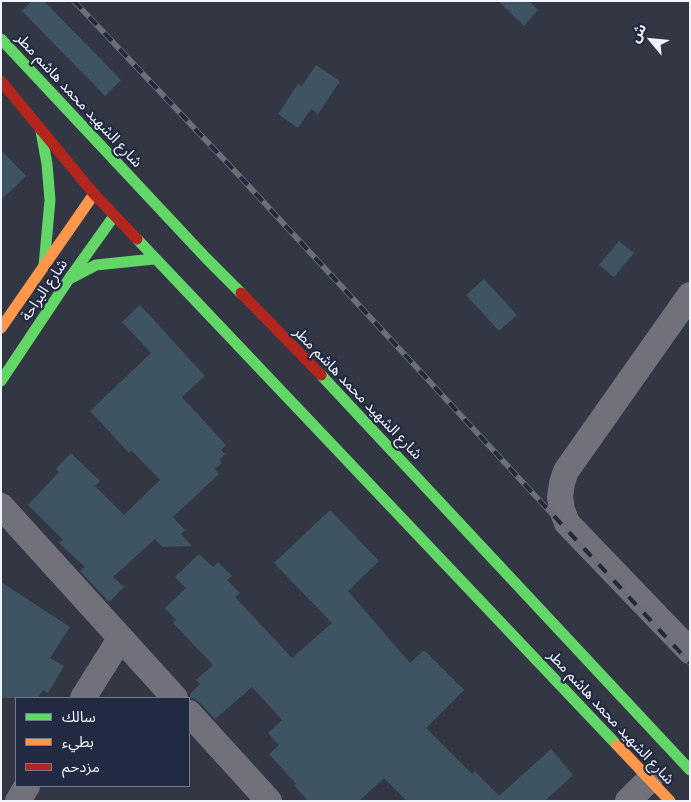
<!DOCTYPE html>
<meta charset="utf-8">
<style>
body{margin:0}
#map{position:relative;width:691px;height:802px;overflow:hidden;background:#323743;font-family:"Golos Text","Noto Sans Arabic",sans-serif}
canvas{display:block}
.frame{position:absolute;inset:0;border:2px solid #f0f4fd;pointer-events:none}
.legend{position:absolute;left:15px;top:697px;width:175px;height:90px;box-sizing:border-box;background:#212a40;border:1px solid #747b8c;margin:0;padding:6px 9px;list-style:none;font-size:15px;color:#f0f4fd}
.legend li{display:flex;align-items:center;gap:10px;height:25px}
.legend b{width:25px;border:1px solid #747b8c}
.north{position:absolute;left:626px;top:15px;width:50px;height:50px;-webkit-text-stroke:4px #212a40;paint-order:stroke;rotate:298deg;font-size:14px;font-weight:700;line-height:20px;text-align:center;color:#f0f4fd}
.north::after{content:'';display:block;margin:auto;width:18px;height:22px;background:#f0f4fd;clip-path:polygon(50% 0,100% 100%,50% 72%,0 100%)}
</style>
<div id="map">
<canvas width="691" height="802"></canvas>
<div class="frame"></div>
<ul class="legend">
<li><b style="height:6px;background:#63d668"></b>سالك</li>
<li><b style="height:6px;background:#ff974d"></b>بطيء</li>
<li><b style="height:6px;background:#b3261e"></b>مزدحم</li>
</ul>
<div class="north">ش</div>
</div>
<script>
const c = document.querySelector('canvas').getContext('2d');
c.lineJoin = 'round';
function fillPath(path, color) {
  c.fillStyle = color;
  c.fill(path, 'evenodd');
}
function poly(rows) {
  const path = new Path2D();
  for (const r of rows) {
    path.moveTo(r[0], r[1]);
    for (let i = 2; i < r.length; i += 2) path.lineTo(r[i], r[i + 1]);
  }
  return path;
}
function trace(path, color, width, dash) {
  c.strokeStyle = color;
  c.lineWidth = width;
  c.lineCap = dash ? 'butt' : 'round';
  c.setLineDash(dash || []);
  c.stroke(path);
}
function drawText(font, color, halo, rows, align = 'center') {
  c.font = font + ' "Golos Text","Noto Sans Arabic",sans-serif';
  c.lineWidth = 4.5;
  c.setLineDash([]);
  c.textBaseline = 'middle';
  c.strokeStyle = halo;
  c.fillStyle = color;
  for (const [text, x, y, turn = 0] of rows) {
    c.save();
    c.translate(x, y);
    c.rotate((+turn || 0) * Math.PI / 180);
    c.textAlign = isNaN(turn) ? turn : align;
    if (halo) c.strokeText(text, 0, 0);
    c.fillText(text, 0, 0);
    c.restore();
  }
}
const building = poly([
 [32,1,44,1,121,80,105,96,22,11],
 [498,1,529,1,538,10,524,26],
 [316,65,340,81,318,114,311,109,298,128,278,114,298,84,302,86],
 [1,150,26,176,1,200],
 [619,241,634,253,614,277,599,265],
 [484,279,517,315,499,331,466,295],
 [140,305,205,376,182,397,226,445,221,450,225,454,219,460,222,463,215,469,219,474,173,517,185,530,181,534,192,546,162,547,155,539,113,577,124,587,109,602,80,571,85,567,59,543,63,540,28,505,59,472,56,469,71,453,100,481,95,486,124,515,160,480,131,450,129,453,90,411,151,353,122,322],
 [330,510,379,561,348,591,410,663,424,650,464,690,426,728,472,774,475,771,499,796,551,749,573,775,545,801,407,801,384,778,359,801,308,801,294,785,296,784,269,754,279,745,268,733,282,720,252,687,215,719,200,703,194,699,190,698,190,694,200,684,196,680,213,665,173,623,176,620,165,608,186,588,175,577,199,554,213,567,218,562,232,576,227,580,240,593,235,597,292,658,332,623,274,563],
 [1,582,70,627,50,658,64,666,48,693,43,690,38,698,1,698]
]);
const street = poly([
 [690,295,566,471,562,483,560,497,562,510,567,523,690,651],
 [1,506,175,698],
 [83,698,120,639],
 [189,713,269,801],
 [18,801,27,786],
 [628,801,650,779]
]);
const fast = poly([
 [1,39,206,258,241,293],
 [41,131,47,164,50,200,44,266],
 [137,239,617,745],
 [69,279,96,265,154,259],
 [321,375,690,770],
 [1,381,69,279,114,216]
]);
const slow = poly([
 [1,328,94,194],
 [617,745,670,801]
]);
const jam = poly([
 [1,81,94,194,137,239],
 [241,293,321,375]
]);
const rail = poly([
 [74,1,232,168,690,663]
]);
const streetNames = [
 ["شارع الشهيد محمد هاشم مطر",79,100,47],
 ["شارع البراحة",44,290,-56],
 ["شارع الشهيد محمد هاشم مطر",358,393,46],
 ["شارع الشهيد محمد هاشم مطر",611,717,47]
];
fillPath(building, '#3e5462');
trace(street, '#72707a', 26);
trace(fast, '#63d668', 11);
trace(slow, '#ff974d', 11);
trace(jam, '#b3261e', 11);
trace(rail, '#6d6e77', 5.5);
trace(rail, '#212a40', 4, [11]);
drawText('15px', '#f0f4fd', '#212a40', streetNames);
</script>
